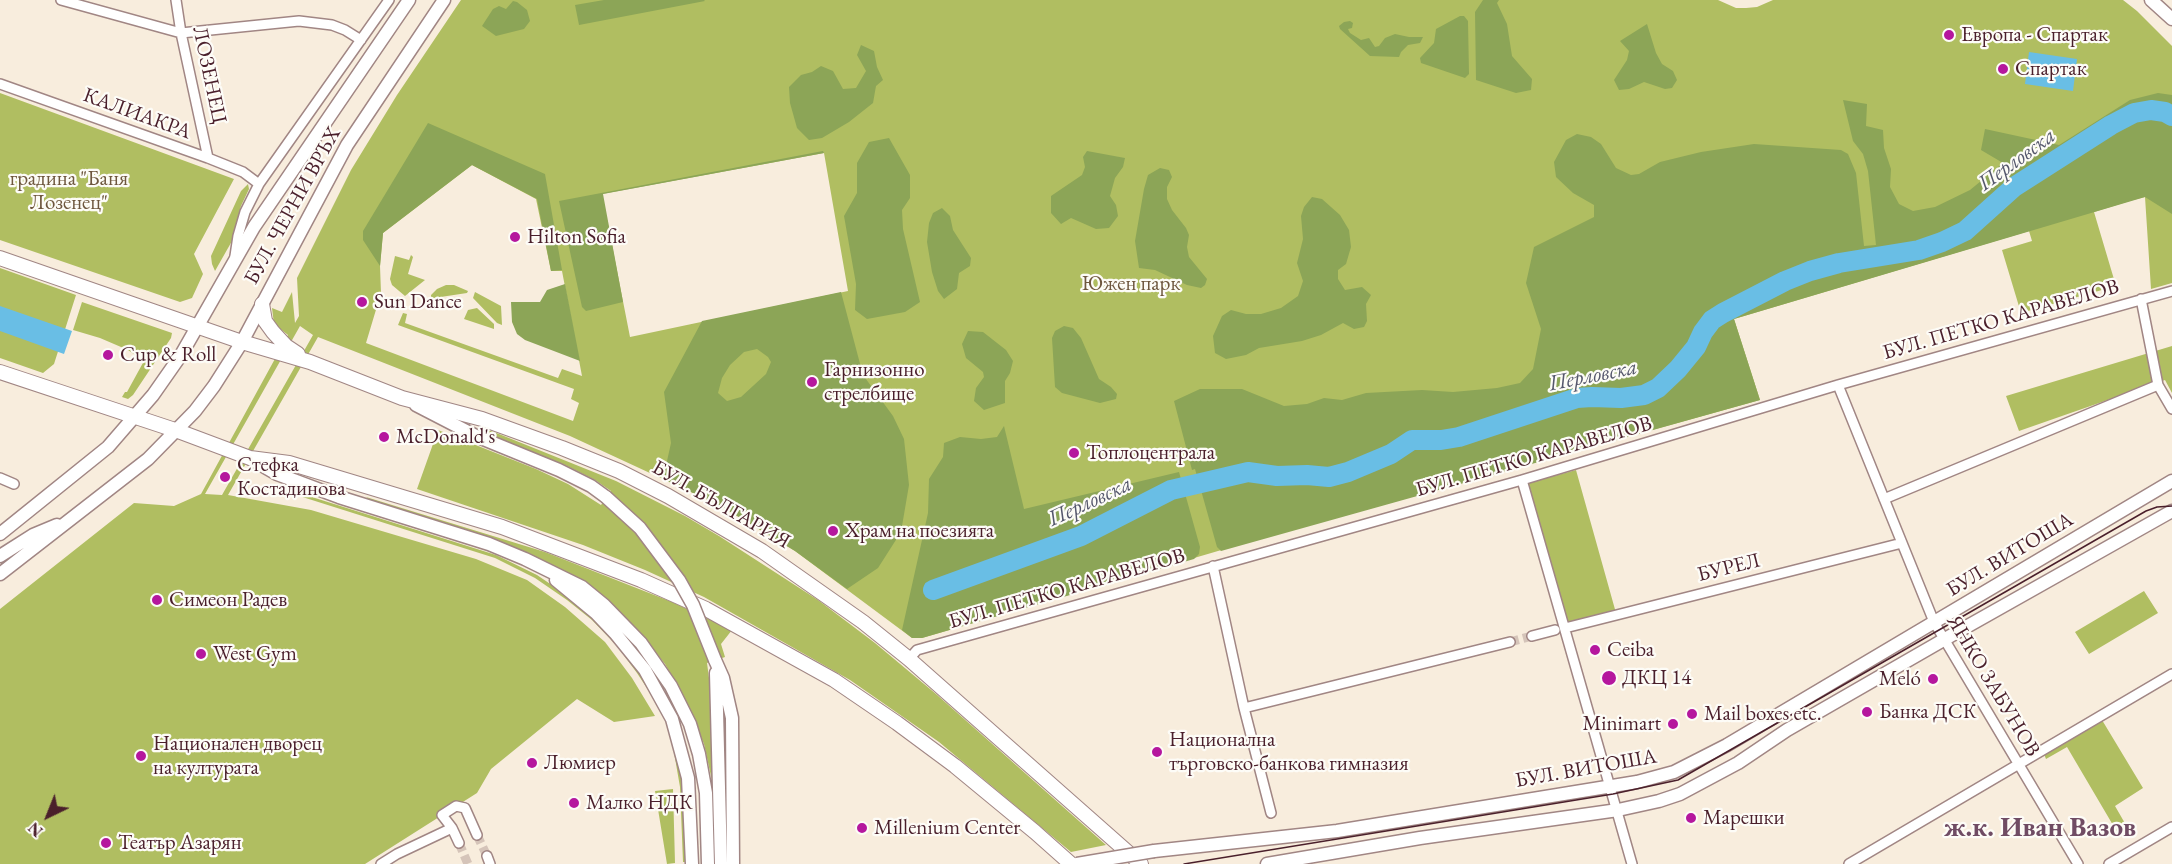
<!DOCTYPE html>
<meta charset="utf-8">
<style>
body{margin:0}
#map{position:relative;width:2172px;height:864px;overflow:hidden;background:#f8eddd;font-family:"EB Garamond",serif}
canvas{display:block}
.north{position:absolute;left:18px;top:786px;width:60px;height:60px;-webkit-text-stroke:4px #fdfcf7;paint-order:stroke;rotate:223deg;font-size:16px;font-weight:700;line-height:24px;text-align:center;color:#4a1f2b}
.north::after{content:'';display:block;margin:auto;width:21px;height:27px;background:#4a1f2b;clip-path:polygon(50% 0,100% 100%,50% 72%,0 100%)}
</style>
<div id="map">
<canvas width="2172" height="864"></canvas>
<div class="north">N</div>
</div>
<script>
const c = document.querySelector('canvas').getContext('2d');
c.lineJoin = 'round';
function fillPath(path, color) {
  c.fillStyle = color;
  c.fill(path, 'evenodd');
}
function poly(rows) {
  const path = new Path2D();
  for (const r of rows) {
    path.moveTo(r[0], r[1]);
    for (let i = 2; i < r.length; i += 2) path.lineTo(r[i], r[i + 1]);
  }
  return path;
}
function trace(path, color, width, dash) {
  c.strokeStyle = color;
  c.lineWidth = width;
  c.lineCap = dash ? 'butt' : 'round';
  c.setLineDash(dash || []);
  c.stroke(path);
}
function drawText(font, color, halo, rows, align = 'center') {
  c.font = font + ' "EB Garamond",serif';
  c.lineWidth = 4.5;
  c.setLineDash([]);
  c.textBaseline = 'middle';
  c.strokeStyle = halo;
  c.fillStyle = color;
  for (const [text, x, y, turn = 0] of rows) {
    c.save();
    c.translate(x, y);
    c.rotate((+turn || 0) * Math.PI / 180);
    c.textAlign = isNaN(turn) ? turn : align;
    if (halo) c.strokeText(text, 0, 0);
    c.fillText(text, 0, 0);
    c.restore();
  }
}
const green = poly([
 [461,0,1718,0,1736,8,1746,8,1757,7,1773,0,2123,0,2137,11,2172,46,2172,283,2151,289,2145,197,2133,200,2094,212,2116,286,2021,313,2002,250,2032,241,2029,231,1734,319,1760,400,1235,546,922,638,912,638,795,551,719,505,570,436,318,337,228,495,311,510,476,559,527,580,565,607,605,642,632,678,655,716,614,722,577,699,491,769,477,793,365,864,0,864,0,609,134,503,174,506,201,494,288,335,274,324,272,308,282,312,292,292,295,323,299,316,297,278,351,170,397,95],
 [824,153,848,291,630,337,602,194],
 [472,165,536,199,551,271,562,271,582,376,562,369,558,378,405,323,407,314,403,313,398,325,574,389,571,399,579,403,573,421,366,343,381,293,380,266,383,233],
 [300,326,313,335,222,495,205,494],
 [0,93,234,179,194,254,203,274,192,298,180,302,0,240],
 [248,184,249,189,241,206,232,241,215,271,212,264,211,256,241,191],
 [411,255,413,257,408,274,425,280,405,296,392,285,390,279,395,256,409,260],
 [0,268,76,295,54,364,43,373,0,358],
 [446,285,454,285,468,291,467,293,434,298,431,297,431,295,437,289],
 [475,292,501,306,502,325,497,323,473,298],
 [82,302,172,333,171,338,133,395,128,399,122,397,125,392,127,392,144,361,128,350,100,338,73,330],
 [477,308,494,324,494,329,464,319,468,310],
 [2172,346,2172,393,2165,380,2019,431,2006,396],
 [438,430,536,469,568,484,601,505,611,491,595,480,565,465,485,433,487,430,494,432,616,481,685,516,719,536,818,600,875,643,936,694,1106,845,1071,852,939,742,850,680,704,597,645,570,583,545,417,489],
 [1576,470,1616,613,1567,626,1528,483],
 [296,492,496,555,537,575,568,596,594,618,619,645,641,673,659,703,656,702,637,673,617,646,592,620,567,600,535,578,495,558,293,494],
 [366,497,545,552,672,602,732,630,721,644,725,657,707,663,712,700,714,790,704,744,688,706,665,664,639,632,606,601,538,558,374,503],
 [2144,591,2158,613,2089,654,2075,632],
 [2102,720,2143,788,2115,806,2130,832,2120,837,2067,747,2046,759,2044,754],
 [671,735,682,770,687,862,683,862,680,787],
 [673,789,675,863,667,864,655,791]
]);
const forest = poly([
 [604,0,704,0,705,1,579,25,575,5],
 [1483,0,1499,0,1497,3,1507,24,1512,56,1532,79,1531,90,1516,93,1476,80,1475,12],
 [513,1,517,2,527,10,530,21,524,29,496,36,482,26,493,9,499,6,506,9],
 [1460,16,1464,16,1468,21,1469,74,1465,78,1421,63,1420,58,1434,43,1436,29],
 [1350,21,1353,23,1352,28,1348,29,1350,33,1361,40,1369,38,1375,47,1379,46,1385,38,1395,34,1409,37,1423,37,1420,43,1408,45,1401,52,1399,57,1370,56,1340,29,1339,26,1344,22],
 [1647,24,1656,53,1662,64,1673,71,1677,80,1672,88,1665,89,1644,82,1629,89,1619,90,1614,80,1627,60,1629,51,1620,41],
 [861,45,874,51,877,67,883,80,876,86,873,103,849,122,822,138,809,140,797,128,790,103,789,87,801,75,812,72,821,66,833,71,843,89,856,88,866,71,857,55],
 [2158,93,2172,95,2172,214,2145,197,1734,319,1760,400,1221,551,1217,547,1195,469,1192,470,1174,401,1200,389,1242,389,1284,406,1307,404,1324,398,1342,400,1366,393,1422,390,1453,392,1497,388,1520,383,1533,369,1541,329,1526,283,1534,247,1594,217,1594,205,1573,193,1556,177,1554,162,1566,140,1577,134,1591,137,1601,144,1616,168,1631,175,1639,174,1660,162,1701,152,1754,144,1841,150,1848,154,1856,173,1864,246,1876,245,1868,171,1863,154,1853,141,1843,100,1867,104,1866,126,1883,130,1884,148,1891,169,1890,187,1899,204,1913,211,1935,207,1970,190,2003,163,1981,150,1985,129,2059,145,2130,100],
 [428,123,545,174,562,270,551,271,537,199,472,165,383,233,380,266,363,240,363,231],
 [889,138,910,175,910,198,902,210,903,229,920,302,905,312,867,319,855,310,856,284,844,216,857,193,857,163,869,142],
 [823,151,824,153,603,194,623,302,586,311,582,307,559,201],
 [1087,151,1125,158,1123,167,1115,178,1110,196,1116,205,1118,216,1109,228,1096,229,1071,218,1061,224,1051,213,1051,196,1082,175,1085,167,1083,157],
 [1160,168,1169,170,1172,177,1167,187,1167,199,1172,210,1186,228,1189,235,1187,247,1189,257,1207,279,1205,285,1201,288,1187,285,1155,270,1139,268,1135,241,1144,189,1148,175],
 [1312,197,1322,199,1340,215,1349,230,1351,247,1346,264,1338,270,1338,279,1345,290,1362,287,1371,295,1366,304,1367,321,1364,327,1354,329,1343,323,1321,335,1302,341,1259,348,1246,355,1226,359,1215,353,1213,336,1222,316,1231,310,1246,314,1261,314,1281,308,1298,296,1303,281,1297,263,1303,239,1301,216,1304,207],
 [942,208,950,216,953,230,971,258,970,266,959,273,957,289,944,299,938,291,932,272,927,242,929,223,933,213],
 [565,284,580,361,525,340,517,334,512,322,511,302,540,302,547,290],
 [841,292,863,375,893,416,904,439,909,485,901,532,878,568,847,589,795,551,719,505,663,479,671,443,664,392,702,321],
 [757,349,768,357,771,362,766,374,741,397,727,401,718,393,722,378,730,365,744,352],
 [1064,326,1073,328,1081,338,1099,379,1111,387,1117,394,1116,399,1100,403,1062,393,1055,387,1052,338,1055,331],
 [968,331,983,332,1006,350,1013,361,1010,373,1005,381,1005,403,984,410,974,401,976,388,984,377,983,372,966,358,962,344],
 [1004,426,1024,509,1179,472,1200,547,1199,554,1194,559,922,638,912,638,902,630,928,513,929,479,943,457,944,443,960,437,981,439,997,437]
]);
const water = poly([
 [2029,52,2077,59,2073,91,2025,84],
 [0,306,72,331,64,354,0,331]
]);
const river = poly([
 [933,590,1081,536,1171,490,1248,472,1277,476,1307,475,1329,477,1348,472,1391,454,1412,440,1441,440,1459,437,1577,398,1592,397,1621,398,1644,395,1658,388,1678,369,1696,347,1703,332,1712,320,1723,313,1785,281,1810,271,1839,263,1919,250,1942,242,1965,231,2014,187,2111,125,2134,113,2151,110,2165,112,2172,116]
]);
const streetTunnel = poly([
 [1510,642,1532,636],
 [477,835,487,856],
 [459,843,468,864]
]);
const street = poly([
 [61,0,181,33,299,21,332,25,345,30,361,40],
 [176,0,181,33,208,158],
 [0,84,208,158,243,172,259,184],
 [235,256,238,236,245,212,259,184,389,0],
 [2141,299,2158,385,2172,409],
 [1838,385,1934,622,2078,864],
 [0,478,14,484],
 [1522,480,1632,864],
 [1884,499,2158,385],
 [1213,566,1244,708,1271,813],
 [1565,628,1902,543],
 [1532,636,1555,630],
 [909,659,917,650,1522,480,1838,385,2172,291],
 [1244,708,1510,642],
 [459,843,452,828,442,815,456,806,465,808,477,835],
 [487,856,490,864],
 [381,864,397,854,452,828],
 [1849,864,2172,674],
 [2109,864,2172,827]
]);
const secondary = poly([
 [2151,0,2172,19],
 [416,405,476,436,559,470,591,486,606,497],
 [251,459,277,474,296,481,339,497,489,544,525,559,582,587,604,605,641,643,655,663,671,686,690,724,699,754,706,793,708,864],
 [0,534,108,447,153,395,181,355,254,227,409,0],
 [0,556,33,535,57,525],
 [0,574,148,459,195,411,214,386,242,342,347,145,444,0],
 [556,580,596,613,615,633,645,670,672,719,688,778,692,864],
 [715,660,723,678,732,718,733,864],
 [716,673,721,864],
 [1154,851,1337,831,1637,782,1674,772,1727,745,2172,481],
 [1267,864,1420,838,1618,810,1659,801,1680,794,1738,763,1787,730,1959,631,2172,511]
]);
const primary = poly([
 [0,258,242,342,310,362,402,398,482,419,562,448,619,471,668,496,762,551,863,622,909,659,1141,864],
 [262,304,265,321,273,332,286,346,298,354],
 [0,372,178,431,250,458,289,463,502,527,641,580,706,609,834,680,897,723,955,766,1035,832,1071,864]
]);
const tram = poly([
 [1184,864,1613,794,1678,780,2146,511,2157,507,2172,506]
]);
const secondaryBridge = poly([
 [606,497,640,528,679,580,693,605,715,660],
 [1077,864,1154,851]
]);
const markers = [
 [1949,35,6,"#b5179e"],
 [2003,69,6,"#b5179e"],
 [515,237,6,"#b5179e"],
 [362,302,6,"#b5179e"],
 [108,355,6,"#b5179e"],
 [812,382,6,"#b5179e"],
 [384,437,6,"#b5179e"],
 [1074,453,6,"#b5179e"],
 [225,477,6,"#b5179e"],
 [833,531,6,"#b5179e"],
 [157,600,6,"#b5179e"],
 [1595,650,6,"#b5179e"],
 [201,654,6,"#b5179e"],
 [1609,678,8,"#b5179e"],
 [1933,679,6,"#b5179e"],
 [1867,712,6,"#b5179e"],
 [1692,714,6,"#b5179e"],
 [1673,724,6,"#b5179e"],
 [1157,752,6,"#b5179e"],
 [141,756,6,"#b5179e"],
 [532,763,6,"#b5179e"],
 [574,803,6,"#b5179e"],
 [1691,818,6,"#b5179e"],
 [862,828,6,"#b5179e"],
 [106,843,6,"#b5179e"]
];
const poiNames = [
 ["Европа - Спартак",1961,35],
 ["Спартак",2015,69],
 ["Hilton Sofia",527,237],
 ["Sun Dance",374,302],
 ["Cup & Roll",120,355],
 ["Гарнизонно",824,370],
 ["стрелбище",824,394],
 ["McDonald's",396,437],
 ["Топлоцентрала",1086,453],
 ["Стефка",237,465],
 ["Костадинова",237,489],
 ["Храм на поезията",845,531],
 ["Симеон Радев",169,600],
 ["Ceiba",1607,650],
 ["West Gym",213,654],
 ["ДКЦ 14",1622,678],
 ["Meló",1921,679,"right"],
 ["Банка ДСК",1879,712],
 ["Mail boxes etc.",1704,714],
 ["Minimart",1661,724,"right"],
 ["Национална",1169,740],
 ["търговско-банкова гимназия",1169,764],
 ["Национален дворец",153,744],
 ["на културата",153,768],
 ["Люмиер",544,763],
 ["Малко НДК",586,803],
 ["Марешки",1703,818],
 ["Millenium Center",874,828],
 ["Театър Азарян",118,843]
];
const streetNames = [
 ["ЛОЗЕНЕЦ",209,75,78],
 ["КАЛИАКРА",137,114,20],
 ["БУЛ. ЧЕРНИ ВРЪХ",293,206,-61],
 ["БУЛ. ПЕТКО КАРАВЕЛОВ",2001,320,-16],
 ["БУЛ. ПЕТКО КАРАВЕЛОВ",1534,457,-16],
 ["БУЛ. БЪЛГАРИЯ",721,505,30],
 ["БУЛ. ВИТОША",2010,555,-31],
 ["БУРЕЛ",1729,568,-14],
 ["БУЛ. ПЕТКО КАРАВЕЛОВ",1067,589,-16],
 ["ЯНКО ЗАБУНОВ",1993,686,59],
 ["БУЛ. ВИТОША",1586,769,-10]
];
const parkNames = [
 ["градина \"Баня",69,179],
 ["Лозенец\"",69,203],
 ["Южен парк",1131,284]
];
const waterNames = [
 ["Перловска",2017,160,-36],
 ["Перловска",1593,376,-11],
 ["Перловска",1090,502,-25]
];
const districtNames = [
 ["ж.к. Иван Вазов",2040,829]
];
fillPath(green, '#b0be61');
fillPath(forest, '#8ca557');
fillPath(water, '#69bee5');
trace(river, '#69bee5', 20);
trace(streetTunnel, '#d5c4b9', 9, [9, 4.5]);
trace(street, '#a18684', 12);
trace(secondary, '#a18684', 15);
trace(primary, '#a18684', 16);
trace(street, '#fff', 9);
trace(secondary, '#fff', 12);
trace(primary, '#fff', 14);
trace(tram, '#4a1f2b', 1.5);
trace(secondaryBridge, '#a18684', 15, []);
trace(secondaryBridge, '#fff', 12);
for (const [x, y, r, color] of markers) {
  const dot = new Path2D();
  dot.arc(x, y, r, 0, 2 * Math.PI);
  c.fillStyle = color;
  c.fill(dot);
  trace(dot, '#fdfcf7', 2);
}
drawText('21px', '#4a1f2b', '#fdfcf7', poiNames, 'left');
drawText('21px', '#4a1f2b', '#fdfcf7', streetNames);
drawText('21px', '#6e573e', '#fdfcf7', parkNames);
drawText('italic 22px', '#55576c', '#fdfcf7', waterNames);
drawText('bold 27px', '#704c64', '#fdfcf7', districtNames);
</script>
